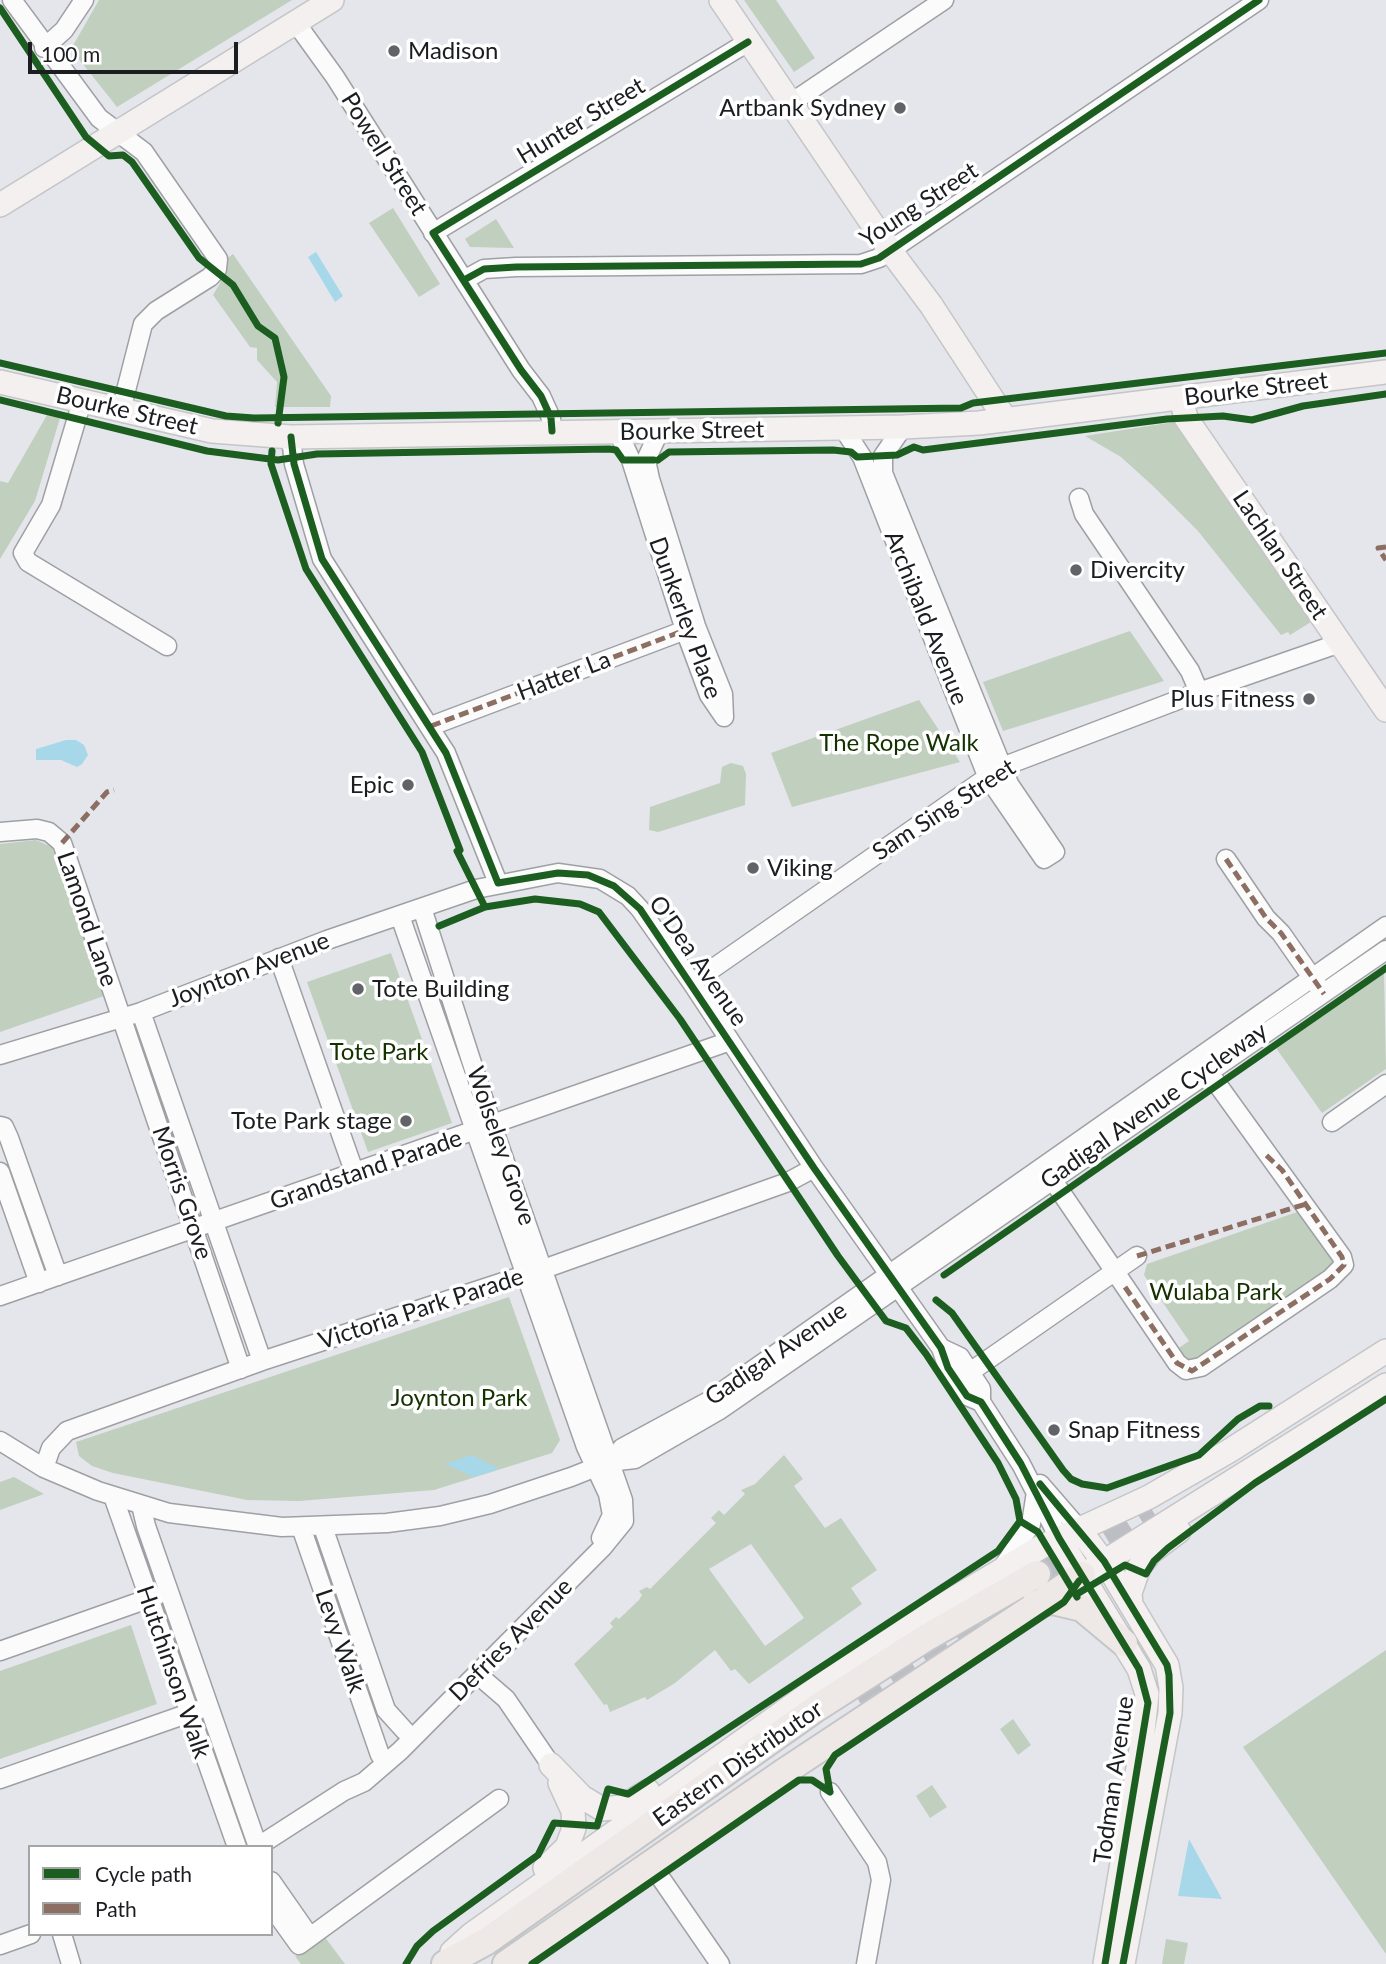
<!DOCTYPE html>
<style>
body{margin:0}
#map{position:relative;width:1386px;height:1964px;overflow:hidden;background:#e5e6ec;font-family:Lato,sans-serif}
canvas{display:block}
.legend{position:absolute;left:28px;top:1845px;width:245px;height:91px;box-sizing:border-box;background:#fff;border:2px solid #a4a5a6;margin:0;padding:9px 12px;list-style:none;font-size:21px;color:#1c1d21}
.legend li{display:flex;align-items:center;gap:14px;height:35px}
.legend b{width:35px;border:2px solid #a4a5a6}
.scale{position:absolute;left:28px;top:42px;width:210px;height:32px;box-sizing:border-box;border:4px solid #1c1d21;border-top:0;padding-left:9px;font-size:21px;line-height:24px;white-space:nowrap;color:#1c1d21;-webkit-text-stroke:5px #fff;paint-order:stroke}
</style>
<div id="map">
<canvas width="1386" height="1964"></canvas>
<ul class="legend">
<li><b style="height:9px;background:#1b5e20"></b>Cycle path</li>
<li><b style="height:9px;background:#8d6e63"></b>Path</li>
</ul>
<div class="scale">100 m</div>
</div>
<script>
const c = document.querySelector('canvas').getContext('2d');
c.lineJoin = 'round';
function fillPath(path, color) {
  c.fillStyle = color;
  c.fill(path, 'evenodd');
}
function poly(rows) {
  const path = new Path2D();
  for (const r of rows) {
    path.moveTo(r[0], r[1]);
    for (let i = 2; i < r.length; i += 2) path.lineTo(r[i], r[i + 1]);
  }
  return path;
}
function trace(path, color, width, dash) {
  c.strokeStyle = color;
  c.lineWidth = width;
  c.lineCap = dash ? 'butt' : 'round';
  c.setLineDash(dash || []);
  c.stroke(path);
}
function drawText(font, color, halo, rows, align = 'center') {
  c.font = font + ' Lato,sans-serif';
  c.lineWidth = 7;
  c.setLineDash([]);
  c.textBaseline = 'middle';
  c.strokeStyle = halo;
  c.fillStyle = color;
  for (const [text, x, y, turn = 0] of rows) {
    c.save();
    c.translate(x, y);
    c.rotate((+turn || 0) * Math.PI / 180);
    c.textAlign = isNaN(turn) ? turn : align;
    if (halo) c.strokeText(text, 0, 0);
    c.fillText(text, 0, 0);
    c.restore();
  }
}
const green = poly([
 [99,0,292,0,117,107,71,49],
 [744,0,776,0,815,58,794,72],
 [393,208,440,284,419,297,369,223],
 [496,219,514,248,470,247,465,239],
 [233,254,331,396,330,407,275,407,277,382,257,360,257,348,250,347,213,295,226,273,226,259],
 [47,415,60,418,35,501,0,559,0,481,8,483],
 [1174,422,1310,617,1311,622,1290,635,1288,632,1281,635,1198,531,1153,486,1121,457,1085,436],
 [1130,631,1164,681,1003,731,983,682],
 [919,700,960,762,792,807,771,753],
 [731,763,743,766,746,774,745,805,658,832,649,830,650,807,720,783,722,767],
 [36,840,52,847,104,996,0,1032,0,844],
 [391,953,452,1123,368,1152,307,982],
 [1384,973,1386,1069,1322,1113,1276,1048],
 [1300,1211,1338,1263,1203,1360,1188,1364,1176,1350,1189,1341,1144,1275,1147,1264],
 [509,1297,560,1440,552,1453,434,1490,299,1501,247,1500,113,1473,92,1466,79,1456,76,1442],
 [784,1455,803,1479,794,1486,825,1528,841,1518,877,1570,851,1588,862,1604,749,1684,735,1669,731,1671,715,1650,675,1683,647,1700,645,1697,610,1712,607,1704,604,1705,574,1664,613,1627,610,1623,616,1617,619,1619,639,1600,642,1595,639,1591,647,1587,650,1589,716,1523,711,1518,719,1510,724,1515,745,1494,741,1490,755,1484],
 [751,1544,804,1618,765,1646,709,1569],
 [14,1477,44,1494,0,1510,0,1482],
 [131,1625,157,1704,0,1759,0,1671],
 [1386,1650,1386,1954,1243,1747],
 [1013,1719,1031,1745,1018,1755,1000,1729],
 [932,1785,947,1807,930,1818,916,1796],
 [324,1936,345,1964,301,1964,295,1956],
 [1166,1939,1188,1943,1184,1964,1162,1964]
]);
const water = poly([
 [316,252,343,296,335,302,308,257],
 [66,740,76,740,84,745,88,755,82,764,77,767,61,760,36,760,36,749],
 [472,1455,499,1469,474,1477,445,1464],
 [1189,1839,1222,1899,1178,1896]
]);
const highwayTunnel = poly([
 [1037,1574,1149,1505],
 [859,1701,1018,1603]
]);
const minor = poly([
 [12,0,99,118,144,152,218,259,217,269,210,277,156,311,143,324,121,410],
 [296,23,335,77,521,370,541,396,551,418,552,431],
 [44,48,64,30,84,0],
 [791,103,944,0],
 [433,233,748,42],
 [464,280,484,269,516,267,861,264,879,258,1259,0],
 [82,401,51,505,23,553,28,562,167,646],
 [843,428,862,457,987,776,1044,859,1055,852,1009,784,883,473,883,456,903,427],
 [618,432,631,460,685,630,709,695,724,717],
 [659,432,646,460,650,479,696,626,723,694,724,717],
 [291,437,294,464,322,559,446,753,498,883],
 [1079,498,1084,514,1190,671,1199,692],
 [431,726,696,626],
 [0,832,37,829,49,832,62,843,241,1369],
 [1226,859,1266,918,1281,933,1318,986],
 [400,916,586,1447,608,1494,612,1515,601,1538],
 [279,958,355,1174],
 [692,983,1002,767,1199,692,1340,643],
 [141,1012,262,1361],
 [0,1055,141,1012,327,940,476,889,558,873,600,879,628,896,640,909,692,983,814,1168,941,1348,948,1368,967,1396,981,1402,1021,1464,1059,1538],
 [1332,1122,1386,1084],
 [0,1126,4,1127,9,1138,58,1276],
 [0,1172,39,1283],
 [1054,1182,1177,1363,1186,1370,1201,1367,1330,1279,1344,1265,1342,1257,1210,1074],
 [0,1296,730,1041],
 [941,1348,960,1357,981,1389,981,1402],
 [970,1372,1137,1256],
 [0,1441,44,1468,98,1491,169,1513,282,1527,387,1523,440,1516,490,1504,571,1477,609,1462,622,1448,707,1402,1386,926],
 [609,1462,635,1459,718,1411,1386,950],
 [44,1468,51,1448,67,1431,262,1361,552,1266,788,1182,814,1168],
 [1040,1484,1079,1529],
 [113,1496,237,1847],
 [141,1505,146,1526,258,1847],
 [301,1527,380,1755],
 [323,1527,386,1710,405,1731],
 [1003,1567,1031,1524,1036,1492],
 [0,1651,156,1596],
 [477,1674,506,1699,551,1765],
 [0,1779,198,1710],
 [830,1792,877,1862,881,1880,866,1964],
 [257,1847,344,1791,364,1782,400,1751,602,1548,624,1521,623,1500,490,1119,422,908],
 [660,1877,720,1964],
 [271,1881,310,1937],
 [271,1906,299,1945,499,1799],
 [62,1934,71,1964],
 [0,1945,31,1934]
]);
const major = poly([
 [721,0,890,250,931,305,1006,420],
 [0,205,332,0],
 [0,382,212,431,291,437,903,427,979,423,1386,372],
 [1181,398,1186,418,1386,710],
 [1079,1529,1112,1573,1167,1665,1171,1688,1170,1713,1123,1964],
 [1059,1538,1139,1669,1147,1694,1141,1750,1105,1964],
 [1091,1570,1386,1385],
 [1131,1605,1130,1593,1139,1567,1151,1552,1179,1531],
 [551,1765,582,1797,602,1809,622,1807,648,1791],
 [545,1868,567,1847,574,1828,573,1811,560,1783],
 [452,1952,472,1934,884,1640,1041,1547,1149,1497,1229,1451,1386,1351]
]);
const highway = poly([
 [1035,1604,1053,1601,1082,1608,1124,1643],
 [445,1964,487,1941,815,1709,924,1639,1037,1574],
 [506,1964,784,1772,1082,1575]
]);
const quiet = poly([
 [1386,547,1378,548,1386,560],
 [431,726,696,626],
 [62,843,107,792,114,790],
 [1226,859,1266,918,1281,933,1324,994],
 [1137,1256,1306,1204],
 [1125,1287,1177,1363,1192,1371,1330,1279,1344,1265,1342,1257,1282,1170,1266,1155]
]);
const cycleway = poly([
 [0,8,86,137,109,156,123,155,132,162,199,258,233,285,258,326,275,338,284,377,278,423],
 [464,280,484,269,516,267,861,264,879,258,1259,0],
 [0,363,226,416,254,418,961,408,973,403,1386,353],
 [0,400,207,451,278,460,317,454,609,449,616,450,623,460,654,460],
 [552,431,551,418,541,396,521,370,433,233,748,42],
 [291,437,294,464,322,559,446,753,498,883,558,873,588,875,614,886,640,909,814,1168,941,1348,948,1368,967,1396,981,1402,1021,1464,1059,1538,1139,1669,1148,1703,1105,1964],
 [272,451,271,464,306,569,422,752,460,850,457,851,485,907],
 [658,460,669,452,833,450,851,452,857,457,897,455,914,447,923,450,1167,419,1223,416,1252,420,1303,406,1386,394],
 [944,1275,1386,968],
 [936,1300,952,1313,1063,1470,1071,1479,1082,1484,1107,1488,1199,1455,1238,1419,1260,1406,1269,1406],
 [1040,1484,1104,1561,1167,1665,1169,1675,1170,1713,1123,1964],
 [1020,1521,1038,1532,1077,1597],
 [1077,1594,1125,1565,1146,1574,1154,1561,1168,1548,1255,1483,1386,1399],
 [830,1792,826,1769,835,1755,1064,1602,1079,1581],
 [406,1964,417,1946,433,1931,538,1855,554,1823,597,1826,608,1789,628,1794,998,1551,1020,1521,1016,1499,998,1463,926,1354,906,1328,886,1321,838,1256,680,1019,599,912,580,904,535,899,485,907,439,926],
 [532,1964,799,1780,812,1780,830,1792]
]);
const markers = [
 [394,51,7,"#626368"],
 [900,108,7,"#626368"],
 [1076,570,7,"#626368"],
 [1309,699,7,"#626368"],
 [408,785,7,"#626368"],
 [753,868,7,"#626368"],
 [358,989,7,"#626368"],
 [406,1121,7,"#626368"],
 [1054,1430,7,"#626368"]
];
const poiNames = [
 ["Madison",408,51],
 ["Artbank Sydney",886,108,"right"],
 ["Divercity",1090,570],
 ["Plus Fitness",1295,699,"right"],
 ["Epic",394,785,"right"],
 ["Viking",767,868],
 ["Tote Building",372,989],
 ["Tote Park stage",392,1121,"right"],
 ["Snap Fitness",1068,1430]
];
const streetNames = [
 ["Hunter Street",581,121,-31],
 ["Powell Street",384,154,58],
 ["Young Street",919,205,-33],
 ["Bourke Street",1256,389,-7],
 ["Bourke Street",127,411,13],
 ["Bourke Street",692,431,-1],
 ["Lachlan Street",1280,555,56],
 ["Dunkerley Place",685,618,70],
 ["Archibald Avenue",926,618,68],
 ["Hatter La",564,676,-21],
 ["Sam Sing Street",944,810,-33],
 ["Lamond Lane",87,919,71],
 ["O'Dea Avenue",698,961,55],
 ["Joynton Avenue",249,970,-21],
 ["Gadigal Avenue Cycleway",1154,1106,-35],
 ["Wolseley Grove",501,1146,71],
 ["Grandstand Parade",366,1170,-19],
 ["Morris Grove",182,1193,71],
 ["Victoria Park Parade",421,1309,-18],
 ["Gadigal Avenue",776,1354,-34],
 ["Defries Avenue",511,1640,-45],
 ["Levy Walk",340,1641,71],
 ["Hutchinson Walk",173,1672,71],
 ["Eastern Distributor",738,1764,-35],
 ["Todman Avenue",1114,1780,-82]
];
const parkNames = [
 ["The Rope Walk",899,743],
 ["Tote Park",379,1052],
 ["Wulaba Park",1216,1292],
 ["Joynton Park",459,1398]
];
fillPath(green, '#c1cfbe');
fillPath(water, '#a7d8ea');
trace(highwayTunnel, '#bdbec3', 26, [26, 13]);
trace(minor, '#9fa0a4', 21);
trace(major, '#c4c5c7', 26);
trace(highway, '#c4c5c7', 30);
trace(minor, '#fbfbfc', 18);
trace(major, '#f3f0ef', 23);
trace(highway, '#eee9e7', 26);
trace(quiet, '#8d6e63', 5, [10, 5]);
trace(cycleway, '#1b5e20', 7);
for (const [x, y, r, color] of markers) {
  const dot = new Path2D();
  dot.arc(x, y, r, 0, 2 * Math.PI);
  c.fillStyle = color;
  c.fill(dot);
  trace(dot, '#fff', 2.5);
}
drawText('24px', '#1c1d21', '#fff', poiNames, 'left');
drawText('24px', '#1c1d21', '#fff', streetNames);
drawText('24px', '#143200', '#fff', parkNames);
</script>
